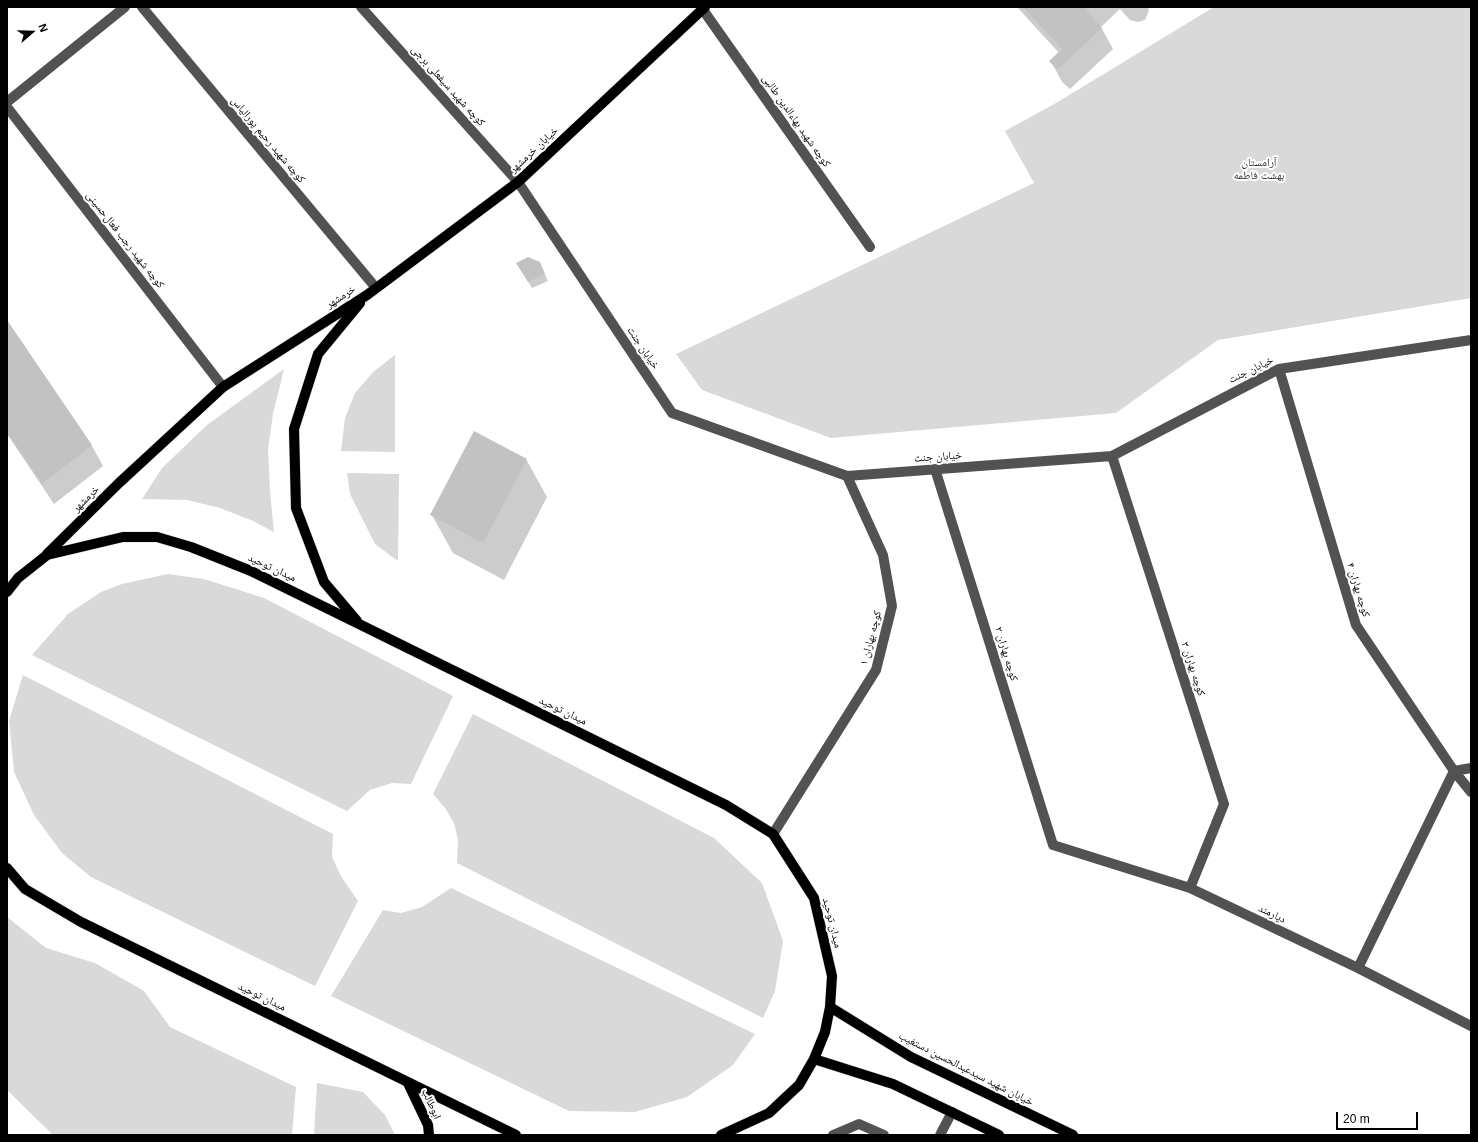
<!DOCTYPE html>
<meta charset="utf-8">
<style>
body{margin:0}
#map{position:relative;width:1478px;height:1142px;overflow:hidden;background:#fff;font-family:Helvetica,sans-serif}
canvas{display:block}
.frame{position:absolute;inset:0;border:8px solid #000;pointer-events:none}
.north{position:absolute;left:12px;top:12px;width:40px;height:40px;-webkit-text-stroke:3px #fff;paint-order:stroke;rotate:70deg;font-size:11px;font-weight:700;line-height:16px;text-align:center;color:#000}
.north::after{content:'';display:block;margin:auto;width:14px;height:18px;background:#000;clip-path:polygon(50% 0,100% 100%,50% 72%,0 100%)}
.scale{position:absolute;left:1336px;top:1112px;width:82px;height:18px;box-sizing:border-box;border:2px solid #000;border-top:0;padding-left:5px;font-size:12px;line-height:14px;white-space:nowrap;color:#000;-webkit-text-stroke:3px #fff;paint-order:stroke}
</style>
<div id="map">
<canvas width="1478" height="1142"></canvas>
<div class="frame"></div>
<div class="north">N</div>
<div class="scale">20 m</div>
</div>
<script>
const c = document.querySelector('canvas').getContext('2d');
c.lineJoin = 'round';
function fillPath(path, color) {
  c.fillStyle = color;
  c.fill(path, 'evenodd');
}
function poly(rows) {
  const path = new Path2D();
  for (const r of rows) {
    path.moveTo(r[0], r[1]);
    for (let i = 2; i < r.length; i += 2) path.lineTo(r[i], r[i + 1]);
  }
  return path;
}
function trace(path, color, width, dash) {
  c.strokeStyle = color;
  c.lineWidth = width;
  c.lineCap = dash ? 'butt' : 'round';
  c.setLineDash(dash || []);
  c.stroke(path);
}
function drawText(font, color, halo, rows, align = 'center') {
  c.font = font + ' Helvetica,"Noto Naskh Arabic",sans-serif';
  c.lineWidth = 4;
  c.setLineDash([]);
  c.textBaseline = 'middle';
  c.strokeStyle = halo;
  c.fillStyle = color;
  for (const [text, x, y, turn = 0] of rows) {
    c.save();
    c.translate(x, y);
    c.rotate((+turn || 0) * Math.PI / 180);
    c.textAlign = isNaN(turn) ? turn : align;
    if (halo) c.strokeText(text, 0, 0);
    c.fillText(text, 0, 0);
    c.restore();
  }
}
const green = poly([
 [1214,7,1471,7,1471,298,1218,340,1116,413,831,438,702,390,676,354,1034,183,1005,131,1056,103],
 [395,355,395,452,341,451,345,418,355,393,373,372],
 [284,369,273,414,268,449,270,491,274,532,253,521,220,508,187,500,142,499,162,468,207,425],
 [347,473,399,474,398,561,375,544,350,494],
 [168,574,204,579,264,598,453,696,411,784,392,783,370,790,347,811,32,655,68,614,101,592,122,584],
 [23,675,333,834,332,857,341,876,358,901,315,986,91,877,62,853,34,815,14,772,9,721],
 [473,714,714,838,762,883,783,941,775,991,763,1018,457,863,458,840,454,823,445,808,433,794],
 [451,888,755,1034,733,1065,687,1097,635,1112,569,1111,331,996,383,910,401,913,422,907],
 [7,917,46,948,95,963,144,991,170,1027,296,1087,292,1135,53,1135,7,1090],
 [317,1083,363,1092,385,1115,395,1135,314,1135]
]);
const shadow = poly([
 [1017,7,1148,7,1149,10,1145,20,1138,22,1130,20,1120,9,1101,27,1113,49,1070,89,1062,82,1051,61,1059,53],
 [539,262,548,281,532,288,517,263],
 [7,321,92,446,103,466,54,504,7,434],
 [526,459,547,497,504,580,453,553,432,515]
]);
const building = poly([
 [1023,7,1089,7,1086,10,1102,28,1057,70,1049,61,1062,49],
 [528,257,540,262,545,274,528,282,516,263],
 [7,320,92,445,42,484,7,432],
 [474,431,527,459,483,543,430,515]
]);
const minor = poly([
 [142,7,376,288],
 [361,7,518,182,672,413,847,476,1112,456,1279,369,1471,340],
 [701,7,870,247],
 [7,102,125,7],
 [7,107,223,387],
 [1279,369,1356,625,1454,771,1471,792],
 [1112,456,1224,804,1190,888],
 [935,469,1053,845,1190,888,1358,968,1471,1026],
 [773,834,876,670,892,606,883,555,847,476],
 [1358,968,1454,771,1471,768],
 [833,1135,859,1124,884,1135],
 [940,1135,952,1112]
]);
const major = poly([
 [47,554,119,483,223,387,367,295,518,182,705,7],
 [7,592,18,578,47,555,123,537,157,537,191,547,251,571,359,624,726,805,773,834,814,898,832,976,830,1007,825,1032,814,1059,799,1085,769,1113,721,1135],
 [357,621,324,582,296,508,294,429,318,354,360,303],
 [7,868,25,889,81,922,516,1135],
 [830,1007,911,1057,1073,1135],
 [814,1059,893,1084,999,1135],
 [408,1083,428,1125,429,1135]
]);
const streetNames = [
 ["کوچه شهید سیفعلی برجی",448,86,48],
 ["کوچه شهید بهاءالدین طالبی",796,121,55],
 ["کوچه شهید رحیم پورالیاس",268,140,50],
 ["خیابان خرمشهر",534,150,-43],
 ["کوچه شهید رجب فعال‌حسینی",125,240,52],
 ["خرمشهر",341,297,-33],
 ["خیابان جنت",643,348,56],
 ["خیابان جنت",1251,370,-26],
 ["خیابان جنت",938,457,-4],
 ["خرمشهر",86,499,-45],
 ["میدان توحید",272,568,25],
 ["کوچه بهاران ۴",1358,590,73],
 ["کوچه بهاران ۱",871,638,-75],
 ["کوچه بهاران ۲",1006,654,73],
 ["کوچه بهاران ۳",1193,669,72],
 ["میدان توحید",563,711,26],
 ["دیارمند",1272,914,26],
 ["میدان توحید",832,923,76],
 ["میدان توحید",262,997,26],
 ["خیابان شهید سیدعبدالحسین دستغیب",966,1069,27],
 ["ابوطالب",431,1104,66]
];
const parkNames = [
 ["آرامستان",1259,163],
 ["بهشت فاطمه",1259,176]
];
fillPath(green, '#d9d9d9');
fillPath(shadow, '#0003');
fillPath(building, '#c2c2c2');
trace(major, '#dbdbdb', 11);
trace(minor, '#525252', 10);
trace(major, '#000', 10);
drawText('11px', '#000', '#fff', streetNames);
drawText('11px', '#303030', '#fff', parkNames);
</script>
